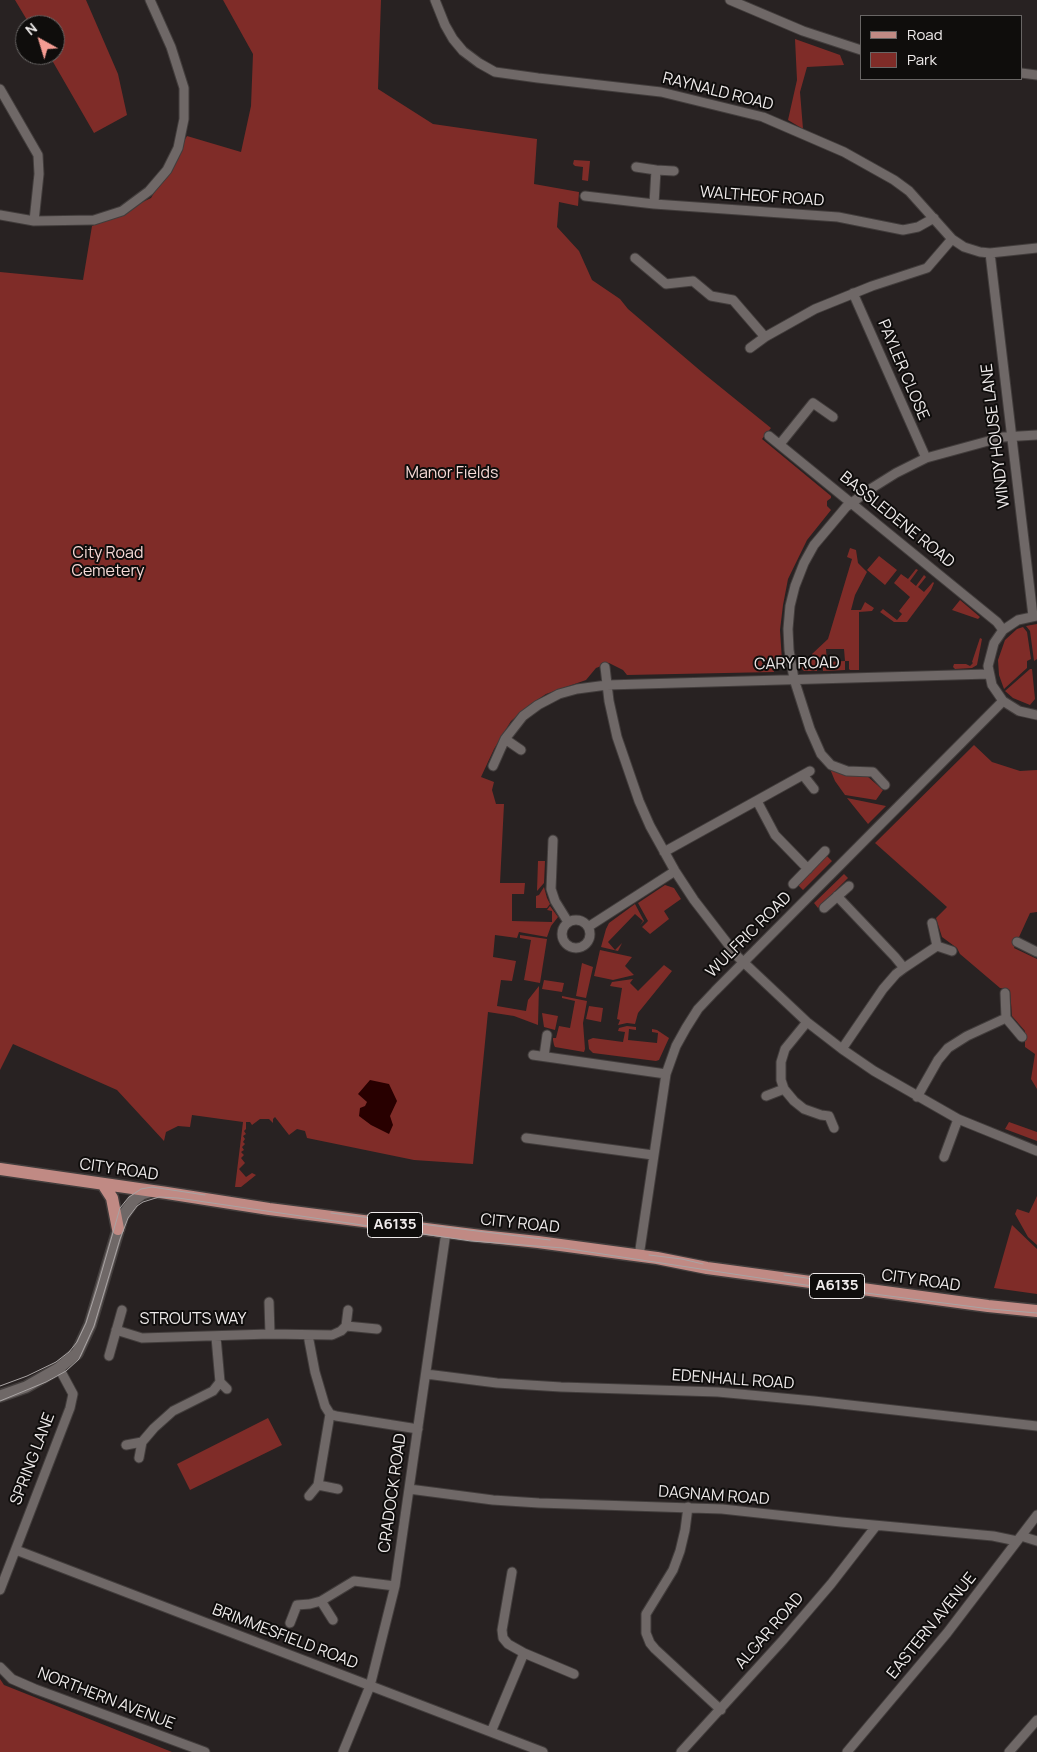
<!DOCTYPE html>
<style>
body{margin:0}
#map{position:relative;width:1037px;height:1752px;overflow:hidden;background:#282222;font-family:Manrope,sans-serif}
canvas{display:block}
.legend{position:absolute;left:860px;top:15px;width:162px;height:65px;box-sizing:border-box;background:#0f0d0c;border:1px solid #696665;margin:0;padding:6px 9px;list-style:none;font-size:15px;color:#efebeb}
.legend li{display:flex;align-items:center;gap:10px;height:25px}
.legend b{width:25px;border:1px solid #696665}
.north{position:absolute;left:15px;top:15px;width:50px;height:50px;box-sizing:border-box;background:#0f0d0c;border:1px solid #696665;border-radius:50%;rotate:321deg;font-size:14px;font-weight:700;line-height:20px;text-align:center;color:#efebeb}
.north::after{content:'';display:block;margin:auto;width:18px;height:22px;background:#f59c93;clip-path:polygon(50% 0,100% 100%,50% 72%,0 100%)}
</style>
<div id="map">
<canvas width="1037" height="1752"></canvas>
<ul class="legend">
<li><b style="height:6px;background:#c08a84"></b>Road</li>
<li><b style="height:14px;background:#7f2c28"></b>Park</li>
</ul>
<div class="north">N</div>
</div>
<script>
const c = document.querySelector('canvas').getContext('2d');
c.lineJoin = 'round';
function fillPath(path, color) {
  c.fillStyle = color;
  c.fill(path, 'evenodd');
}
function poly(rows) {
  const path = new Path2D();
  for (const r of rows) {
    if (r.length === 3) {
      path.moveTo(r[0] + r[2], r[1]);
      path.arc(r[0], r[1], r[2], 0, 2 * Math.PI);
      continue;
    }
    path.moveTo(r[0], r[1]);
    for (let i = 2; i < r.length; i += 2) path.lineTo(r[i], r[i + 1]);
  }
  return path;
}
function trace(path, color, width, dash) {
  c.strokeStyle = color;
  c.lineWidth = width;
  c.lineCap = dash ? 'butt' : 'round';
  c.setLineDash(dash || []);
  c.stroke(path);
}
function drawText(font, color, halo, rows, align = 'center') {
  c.font = font + ' Manrope,sans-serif';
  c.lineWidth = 4;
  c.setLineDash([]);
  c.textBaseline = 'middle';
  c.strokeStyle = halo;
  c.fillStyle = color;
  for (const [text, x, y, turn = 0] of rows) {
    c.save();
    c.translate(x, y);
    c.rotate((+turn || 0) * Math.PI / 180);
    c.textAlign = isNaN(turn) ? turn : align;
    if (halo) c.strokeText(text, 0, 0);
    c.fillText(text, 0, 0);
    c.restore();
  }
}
const green = poly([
 [15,0,86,0,118,74,127,115,94,133,49,55,55,55,55,25,30,25],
 [223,0,381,0,378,89,433,124,537,139,534,184,579,192,578,206,559,202,557,227,579,251,592,280,620,299,628,309,703,373,771,428,762,439,831,496,831,498,827,501,827,506,831,510,807,540,788,579,783,605,780,630,782,661,775,661,773,665,774,672,627,675,623,670,609,663,596,668,586,680,546,694,531,704,511,721,494,749,481,777,494,782,492,790,496,804,504,804,500,883,525,883,524,894,512,894,512,921,552,922,552,911,547,910,550,906,558,917,551,926,547,937,519,932,517,938,495,935,493,957,516,961,512,981,501,980,497,1006,526,1011,528,1000,539,986,538,1025,514,1016,488,1012,473,1164,414,1160,307,1138,305,1131,297,1129,289,1135,275,1117,273,1119,273,1123,269,1119,260,1119,252,1125,250,1122,246,1122,246,1129,244,1131,246,1134,243,1136,245,1139,243,1142,245,1144,242,1147,244,1150,241,1152,244,1155,241,1158,245,1163,239,1169,246,1177,252,1173,256,1175,241,1187,235,1187,243,1122,192,1115,190,1127,178,1126,166,1132,164,1141,117,1090,13,1044,0,1070,0,272,83,280,92,226,151,198,187,136,241,152,251,106,253,54],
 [795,39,840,55,844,65,807,67,800,92,803,129,788,120,797,80],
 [574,160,590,161,588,181,582,180,583,167,575,166,573,164],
 [850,548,856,550,858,563,867,572,855,595,851,610,861,610,865,602,874,608,872,611,859,612,859,670,850,670,849,669,849,661,845,661,845,670,823,671,822,657,818,658,817,671,804,671,801,668,813,657,812,654,828,639,852,559,847,557],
 [826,649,844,649,845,661,827,662],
 [879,556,897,570,885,585,867,570],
 [916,569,918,570,910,581,916,586,924,575,926,577,918,587,924,592,933,582,934,583,931,590,907,622,894,622,880,612,883,609,897,620,902,614,899,611,910,597,894,583,901,574,908,579],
 [960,600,980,617,978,619,952,610],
 [1037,624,1037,659,1034,661,1030,631,1026,626],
 [1023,627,1027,632,1031,659,1027,661,1027,668,1004,689,999,675,998,660,1005,640,1017,629],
 [980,638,982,639,977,665,972,668,955,669,953,667,954,664,966,664,970,666,973,663,972,662],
 [1030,669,1032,669,1035,699,1030,705,1013,698,1005,691],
 [974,745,992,762,1020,771,1037,770,1037,912,1030,913,1014,948,1037,959,1037,1089,1031,1079,1035,1054,1025,1047,1025,1031,1012,1016,1010,990,1000,988,960,954,957,948,942,937,936,918,947,907,875,843],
 [830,769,867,776,883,790,876,800,845,795,835,781],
 [847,798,886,806,868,824],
 [826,855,832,861,803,890,797,884],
 [538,861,545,861,544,883,537,891],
 [844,874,848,878,818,908,814,903],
 [665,885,674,888,681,899,664,911,669,919,650,934,642,927,648,921,638,903],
 [544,887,547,898,550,904,547,908,536,908,536,896,539,895],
 [635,904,644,921,640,925,643,921,635,914,608,942,615,950,622,943,618,951,601,947,606,929,609,923],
 [520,935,547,939,540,983,524,980,531,940,520,938],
 [600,950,632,957,625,966,634,975,613,980,594,976],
 [582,963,593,967,586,998,576,996],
 [664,965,672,971,638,1013,635,1024,627,1023,618,1025,620,1020,617,1019,622,988,610,986,612,982,633,979,630,983,638,991],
 [544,980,564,983,562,992,542,989],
 [562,996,587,1001,583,1023,585,1049,584,1052,555,1047,554,1045,553,1040,553,1038,556,1038,559,1026,570,1028,575,1001,562,998],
 [589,1006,603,1008,601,1022,586,1019],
 [542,1013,558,1016,555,1030,544,1027],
 [627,1026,636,1027,636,1030,629,1029,628,1040,657,1043,658,1033,652,1032,652,1029,657,1030,669,1038,659,1060,656,1061,593,1053,589,1049,588,1040,593,1038,623,1042,625,1032,618,1031,619,1028],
 [1009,1122,1037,1132,1037,1141,1005,1129],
 [1037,1196,1037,1245,1028,1237,1015,1214,1017,1209,1029,1213],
 [1012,1225,1037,1249,1037,1294,994,1288],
 [268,1418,282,1445,190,1490,177,1464],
 [0,1679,4,1685,172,1752,0,1752]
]);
const water = poly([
 [370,1080,389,1084,397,1101,390,1116,393,1125,389,1134,371,1125,359,1116,360,1108,365,1106,367,1102,358,1094]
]);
const street = poly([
 [435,0,445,25,453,39,463,51,479,63,495,72,538,78,661,92,763,117,844,152,894,180,909,191,952,239,964,247,980,252,990,253,1037,248],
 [730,0,803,31,861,50],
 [1021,73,1037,75],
 [0,89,38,155,39,174,34,221],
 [636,167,656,170,654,204],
 [656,170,674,171],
 [585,196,654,204,838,217,903,230,918,227,934,218],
 [0,215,34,221,94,220,122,211,149,191,167,170,178,148,184,119,184,88,171,47,150,0],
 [990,253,1033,616],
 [635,258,666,284,693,281,711,296,733,300,765,337],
 [853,293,926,458],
 [750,348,765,337,815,309,872,286,927,268,952,239],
 [769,436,997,622,1003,630],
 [780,444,813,403,833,417],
 [1037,616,1018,620,1003,630,994,643,988,666,992,685,1003,701,1019,711,1037,715],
 [605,667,609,701,617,737,639,801,650,826,675,871,694,900,738,957,807,1022,842,1049,874,1071,958,1119,1037,1151],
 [505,739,521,750],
 [493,766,505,739,523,716,538,705,559,694,577,689,607,685,989,674],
 [803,775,814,789],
 [885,785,873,772,847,771,831,765,821,754,810,729,794,679,789,650,788,629,790,606,795,586,804,563,814,545,846,507,872,488,896,473,926,458,1003,437,1037,435],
 [757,801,775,835,808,869],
 [553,840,551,889,555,901,568,922],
 [664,852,810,771],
 [793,884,825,851],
 [837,896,895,957,904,968,896,974,883,989,842,1049],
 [824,908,849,886],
 [576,934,14],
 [932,923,937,946,952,951],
 [588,927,675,871],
 [1017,942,1037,952],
 [904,968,937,946],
 [1005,993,1006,1018,1022,1037],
 [807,1022,785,1049,781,1062,781,1080,784,1089,794,1101,804,1109,821,1115,829,1116,834,1128],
 [533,1055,666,1074],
 [544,1056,547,1035],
 [766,1096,784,1089],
 [917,1097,938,1060,948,1048,967,1036,1006,1018],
 [526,1138,653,1155],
 [944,1157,958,1119],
 [639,1256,666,1074,676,1046,686,1028,698,1009,715,991,1003,701],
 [269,1302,270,1334],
 [346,1326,377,1329],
 [116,1330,142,1338,270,1334,332,1335,341,1331,346,1326,348,1310],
 [308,1335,315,1372,325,1406,330,1414,336,1416,418,1429],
 [109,1356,122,1310],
 [426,1374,497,1383,561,1387,718,1392,814,1401,1037,1426],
 [220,1382,227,1389],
 [126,1445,142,1442,154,1428,173,1411,213,1391,220,1382,216,1337],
 [139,1458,142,1442],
 [318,1485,338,1489],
 [409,1489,493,1500,539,1503,722,1509,841,1522,993,1536,1017,1541],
 [309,1496,318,1485,330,1414],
 [688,1507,685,1530,680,1551,673,1570,646,1614,646,1633,650,1643,655,1649,721,1710],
 [1021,1536,1037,1541],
 [16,1550,543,1752],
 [512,1572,502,1630,503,1638,508,1644,524,1653,574,1674],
 [0,1590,70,1408,73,1394,59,1368],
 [321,1601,333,1620],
 [290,1623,297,1605,310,1604,321,1601,354,1581,395,1586],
 [0,1667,12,1679,35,1689,205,1752],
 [491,1732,524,1653],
 [343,1752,370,1686,395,1586,446,1232],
 [681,1752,783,1640,831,1584,876,1526],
 [847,1752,947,1633,1037,1515],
 [1009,1752,1037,1720]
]);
const secondary = poly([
 [0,1396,26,1387,59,1368,77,1353,90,1325,122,1217,134,1200,142,1194,152,1191]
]);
const primary = poly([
 [0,1169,167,1193,269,1209,481,1236,538,1242,657,1258,707,1268,988,1306,1037,1311],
 [103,1184,112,1198,118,1229]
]);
const tram = poly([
 [331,1213,550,1240],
 [649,1255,682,1259,703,1264],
 [784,1275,851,1284],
 [0,1386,27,1376,56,1362,69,1352,77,1342,86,1323,97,1288,120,1208,129,1197,141,1189,152,1187,205,1195],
 [0,1401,46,1382,66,1371,79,1359,94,1326,120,1239,128,1218,137,1206,143,1202,159,1197,178,1198,471,1241,563,1248,812,1286,990,1309,1037,1313]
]);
const shields = [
 [395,1225,55],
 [837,1286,55]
];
const shieldNames = [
 ["A6135",395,1225],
 ["A6135",837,1286]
];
const streetNames = [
 ["RAYNALD ROAD",718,92,14],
 ["WALTHEOF ROAD",762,197,4],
 ["PAYLER CLOSE",903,370,67],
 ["WINDY HOUSE LANE",996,436,-97],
 ["BASSLEDENE ROAD",897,520,39],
 ["CARY ROAD",797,664,-1],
 ["WULFRIC ROAD",749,935,-45],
 ["CITY ROAD",119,1170,8],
 ["CITY ROAD",520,1224,6],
 ["CITY ROAD",921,1281,8],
 ["STROUTS WAY",193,1320],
 ["EDENHALL ROAD",733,1380,4],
 ["SPRING LANE",33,1459,-69],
 ["CRADOCK ROAD",393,1493,-82],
 ["DAGNAM ROAD",714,1496,4],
 ["EASTERN AVENUE",932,1626,-51],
 ["ALGAR ROAD",770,1631,-49],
 ["BRIMMESFIELD ROAD",285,1637,21],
 ["NORTHERN AVENUE",106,1699,21]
];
const parkNames = [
 ["Manor Fields",452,474],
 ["City Road",108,554],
 ["Cemetery",108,572]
];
fillPath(green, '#7f2c28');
fillPath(water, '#280000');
trace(street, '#423d3c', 11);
trace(secondary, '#423d3c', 14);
trace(primary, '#423d3c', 15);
trace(street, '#6f6867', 9);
trace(secondary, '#6f6867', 11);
trace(primary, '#c08a84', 12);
trace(tram, '#a9a4a4', 1);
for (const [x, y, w] of shields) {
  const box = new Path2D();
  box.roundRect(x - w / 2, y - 12.5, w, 25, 4);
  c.fillStyle = '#0f0d0c';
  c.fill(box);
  trace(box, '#efebeb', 1);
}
drawText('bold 15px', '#efebeb', null, shieldNames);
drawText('16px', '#efebeb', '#0f0d0c', streetNames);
drawText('16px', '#f6dad7', '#0f0d0c', parkNames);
</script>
